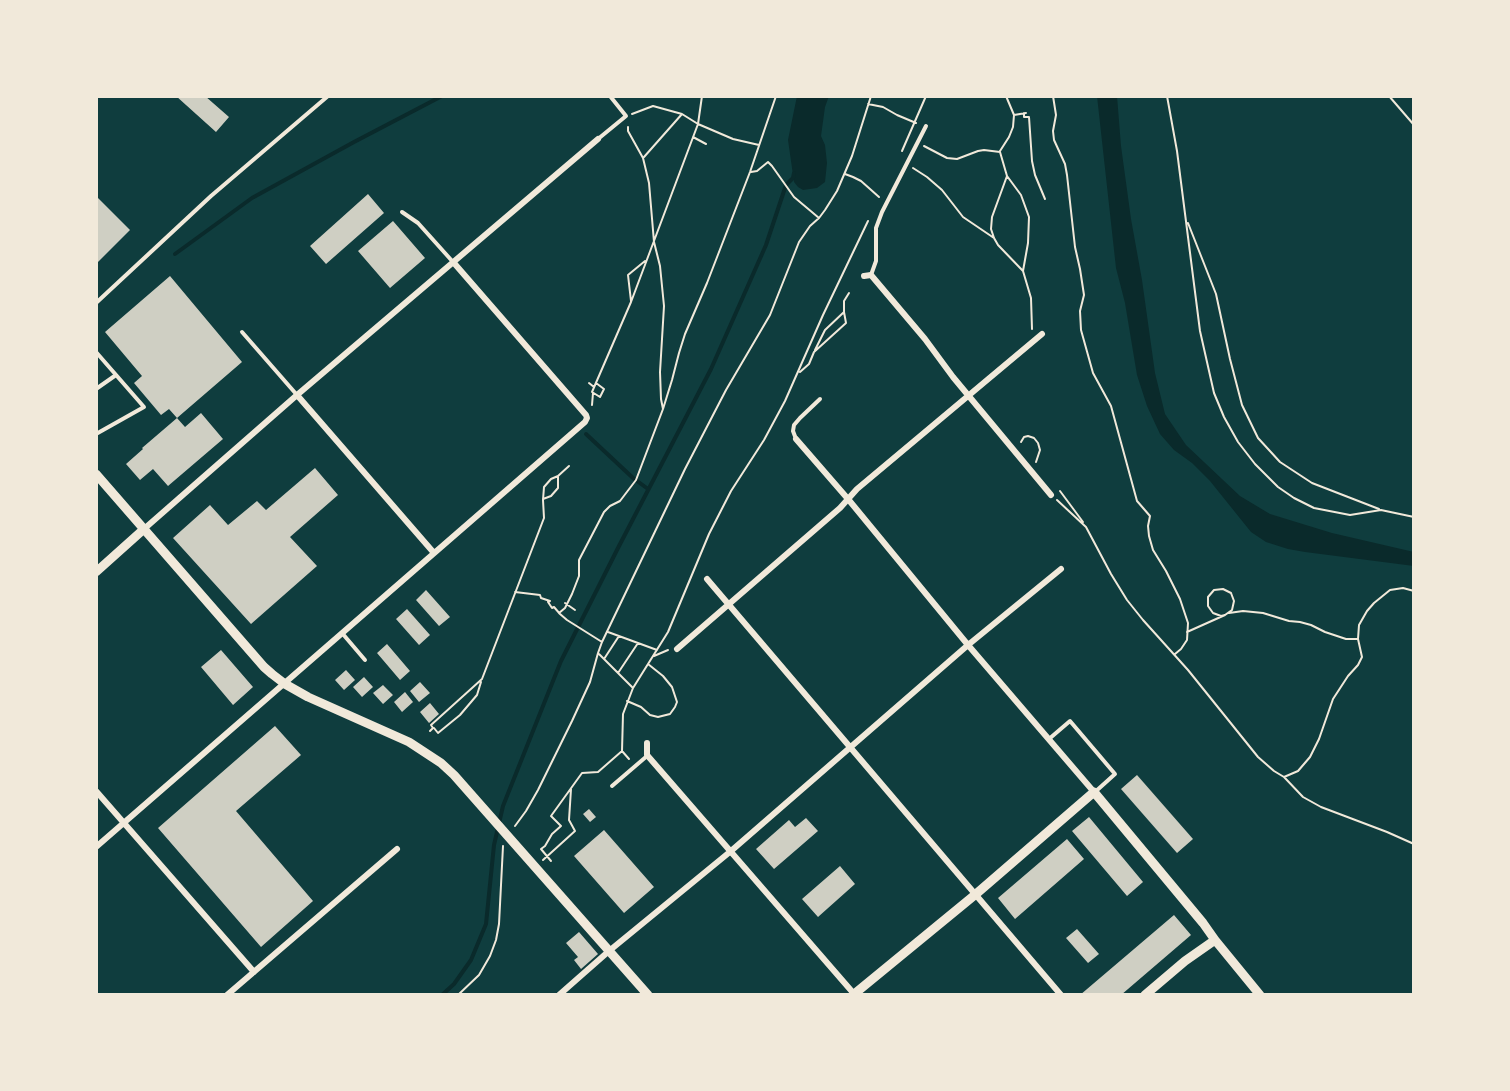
<!DOCTYPE html>
<style>
body{margin:0}
#map{position:relative;width:1510px;height:1091px;overflow:hidden;background:#0f3d3e;font-family:"Asap Condensed",sans-serif}
canvas{display:block}
.frame{position:absolute;inset:0;border:98px solid #f1e9da;pointer-events:none}
</style>
<div id="map">
<canvas width="1510" height="1091"></canvas>
<div class="frame"></div>
</div>
<script>
const c = document.querySelector('canvas').getContext('2d');
c.lineJoin = 'round';
function fillPath(path, color) {
  c.fillStyle = color;
  c.fill(path, 'evenodd');
}
function poly(rows) {
  const path = new Path2D();
  for (const r of rows) {
    path.moveTo(r[0], r[1]);
    for (let i = 2; i < r.length; i += 2) path.lineTo(r[i], r[i + 1]);
  }
  return path;
}
function trace(path, color, width, dash) {
  c.strokeStyle = color;
  c.lineWidth = width;
  c.lineCap = dash ? 'butt' : 'round';
  c.setLineDash(dash || []);
  c.stroke(path);
}
const water = poly([
 [797,96,829,96,825,107,821,136,825,145,827,163,825,182,817,188,803,190,798,187,794,182,788,140],
 [1097,96,1117,96,1121,146,1131,219,1142,280,1155,373,1165,414,1186,445,1240,496,1270,514,1332,533,1414,552,1414,566,1305,552,1288,549,1266,542,1251,532,1210,481,1192,463,1174,450,1160,434,1147,406,1137,375,1125,303,1116,268]
]);
const stream = poly([
 [175,254,252,198,354,142,442,96],
 [586,434,633,478,648,489],
 [442,995,454,984,471,960,486,924,494,845,503,806,561,661,618,548,711,369,766,245,786,185,793,178,794,173]
]);
const building = poly([
 [176,96,205,96,229,117,216,132],
 [368,194,384,213,326,264,310,246],
 [96,196,130,230,96,264],
 [393,221,425,258,390,288,358,251],
 [170,276,242,362,177,418,169,409,161,415,134,383,142,376,105,332],
 [201,413,223,439,168,486,153,469,140,480,126,464,143,449,142,448,177,418,185,427],
 [315,468,338,495,290,537,317,566,251,624,173,538,210,505,228,525,257,501,266,510],
 [426,590,450,617,439,626,416,600],
 [407,609,430,635,419,645,396,619],
 [387,644,410,671,400,680,377,653],
 [221,650,253,687,233,705,201,667],
 [346,670,355,680,344,690,335,680],
 [364,677,373,687,362,697,353,687],
 [420,682,430,693,419,702,410,691],
 [383,685,393,695,383,704,373,693],
 [405,692,413,702,402,712,394,702],
 [430,703,439,714,429,723,420,712],
 [275,726,301,755,236,811,313,901,261,947,158,828],
 [1137,775,1193,839,1177,853,1121,789],
 [589,809,596,817,590,822,583,814],
 [1089,817,1143,882,1127,896,1072,831],
 [806,818,818,831,774,869,756,849,789,820,795,827],
 [604,830,654,887,624,913,574,856],
 [1067,839,1084,859,1015,919,998,898],
 [840,866,855,884,818,917,802,899],
 [1174,915,1191,935,1121,995,1080,995],
 [1077,929,1099,954,1088,963,1066,938],
 [579,932,598,954,581,969,574,960,578,957,566,943]
]);
const path = poly([
 [702,96,698,124,733,139,759,145],
 [1053,96,1056,115,1053,131,1054,140,1065,164,1067,175,1075,247,1080,269,1084,295,1080,311,1081,330,1093,373,1111,406,1137,501,1150,516,1148,526,1149,536,1153,550,1166,571,1180,599,1188,623,1187,640,1181,649,1175,654],
 [1167,96,1177,151,1200,331,1214,393,1224,417,1238,442,1255,464,1278,487,1294,498,1314,508,1350,515,1381,510,1414,517],
 [1389,96,1414,125],
 [868,104,883,107,897,115,916,123],
 [1024,113,1024,117,1029,117,1032,161,1035,175,1045,199],
 [1014,115,1026,113],
 [628,127,628,131,643,158,649,183,654,242,660,266,664,306,660,372,661,399,663,409],
 [693,137,706,144],
 [924,146,947,158,957,159,978,151,984,150,1000,152,1007,176,992,217,991,229,994,238,998,245,1023,271,1031,298,1032,329],
 [902,151,926,96],
 [1000,151,1009,137,1013,127,1014,115,1006,96],
 [644,157,682,114],
 [913,168,927,177,942,190,963,217,994,238],
 [751,172,757,171,768,162,772,166,794,197,819,218],
 [845,174,853,177,861,181,879,197],
 [1007,176,1021,195,1029,217,1028,243,1023,271],
 [1188,223,1216,294,1230,359,1242,405,1258,438,1280,462,1312,483,1379,509],
 [631,301,628,275,645,261],
 [815,350,825,330,844,312],
 [800,372,809,364,814,352,846,323,844,312,844,301,849,293],
 [589,383,594,387],
 [596,383,604,389,600,397,592,392,631,302,698,124,682,114,653,106,632,114],
 [592,405,593,393],
 [1021,442,1024,437,1028,436,1034,438,1038,443,1040,450,1036,462],
 [1060,491,1083,522],
 [543,499,551,496,558,488,558,476],
 [1057,500,1086,527,1111,574,1127,600,1143,620,1188,670,1258,757,1274,771,1284,777,1298,771,1310,757,1319,739,1333,699,1348,676,1358,665,1362,657,1358,639,1359,625,1367,611,1374,603,1390,590,1403,588,1414,591],
 [515,592,540,595,541,598,550,601],
 [550,601,548,602,552,608,554,607,560,614,567,620,602,642],
 [565,603,575,610],
 [559,613,565,608,572,594,579,576,579,560,604,512,610,506,620,501,636,480,663,409,672,380,679,353,685,334,707,283,750,172,776,96],
 [1229,613,1243,611,1263,613,1289,621,1300,622,1311,625,1325,632,1346,639,1357,639],
 [608,632,657,650],
 [1187,632,1225,615,1232,610,1234,601,1231,593,1223,589,1214,590,1208,597,1208,606,1213,613,1221,616,1225,615],
 [599,654,633,688],
 [654,656,668,650],
 [604,659,619,636],
 [618,673,638,643],
 [627,701,641,707,650,715,658,717,670,714,675,707,677,702,672,687,663,676,648,664],
 [434,728,438,733,460,715,477,695,481,682],
 [430,731,433,728,431,725,482,679,544,518,543,500,544,487,551,479,558,476,569,466],
 [622,751,629,759],
 [1284,777,1303,797,1321,807,1387,832,1414,844],
 [515,826,526,811,538,790,572,721,590,682,598,653,602,642,685,469,726,390,770,315,799,242,810,226,819,218,825,210,837,191,852,156,871,96],
 [543,860,575,831,569,820,571,789],
 [551,861,541,849,545,846,552,834,561,826,551,816,582,773,598,772,622,751,623,714,633,688,668,632,709,534,731,491,764,440,785,401,823,315,868,221],
 [458,995,479,975,490,956,496,940,499,924,503,846]
]);
const service = poly([
 [598,139,626,116,610,96],
 [402,212,418,223,453,262],
 [871,275,876,261,876,228,882,212,926,126],
 [96,303,211,196,328,96],
 [242,332,297,395],
 [96,352,144,407,96,434],
 [96,389,116,375],
 [796,439,793,431,794,425,800,418,820,399],
 [342,633,365,660],
 [1049,739,1070,721,1115,774,1095,792],
 [612,786,647,756]
]);
const minor = poly([
 [864,276,871,275,925,339,953,377,1051,495],
 [297,395,434,553],
 [796,439,848,499,968,645,1094,792],
 [144,529,297,395,598,139],
 [707,579,1061,995],
 [677,649,840,508,857,489,1042,334],
 [647,743,647,755,855,995],
 [96,791,254,972],
 [96,847,585,422,587,418,586,415,454,263],
 [227,995,397,849],
 [559,995,609,951,731,851,968,645,1061,569]
]);
const tertiary = poly([
 [96,474,264,667,272,674,285,684,308,697,409,742,441,763,454,775,648,995],
 [96,572,144,529],
 [853,995,976,894,1094,792,1203,923,1215,940,1260,995],
 [1145,995,1185,961,1215,940]
]);
fillPath(water, '#0a2a2b');
trace(stream, '#0a2a2b', 4);
fillPath(building, '#cfcfc3');
trace(path, '#f1e9da', 2);
trace(service, '#f1e9da', 4);
trace(minor, '#f1e9da', 6);
trace(tertiary, '#f1e9da', 9);
</script>
